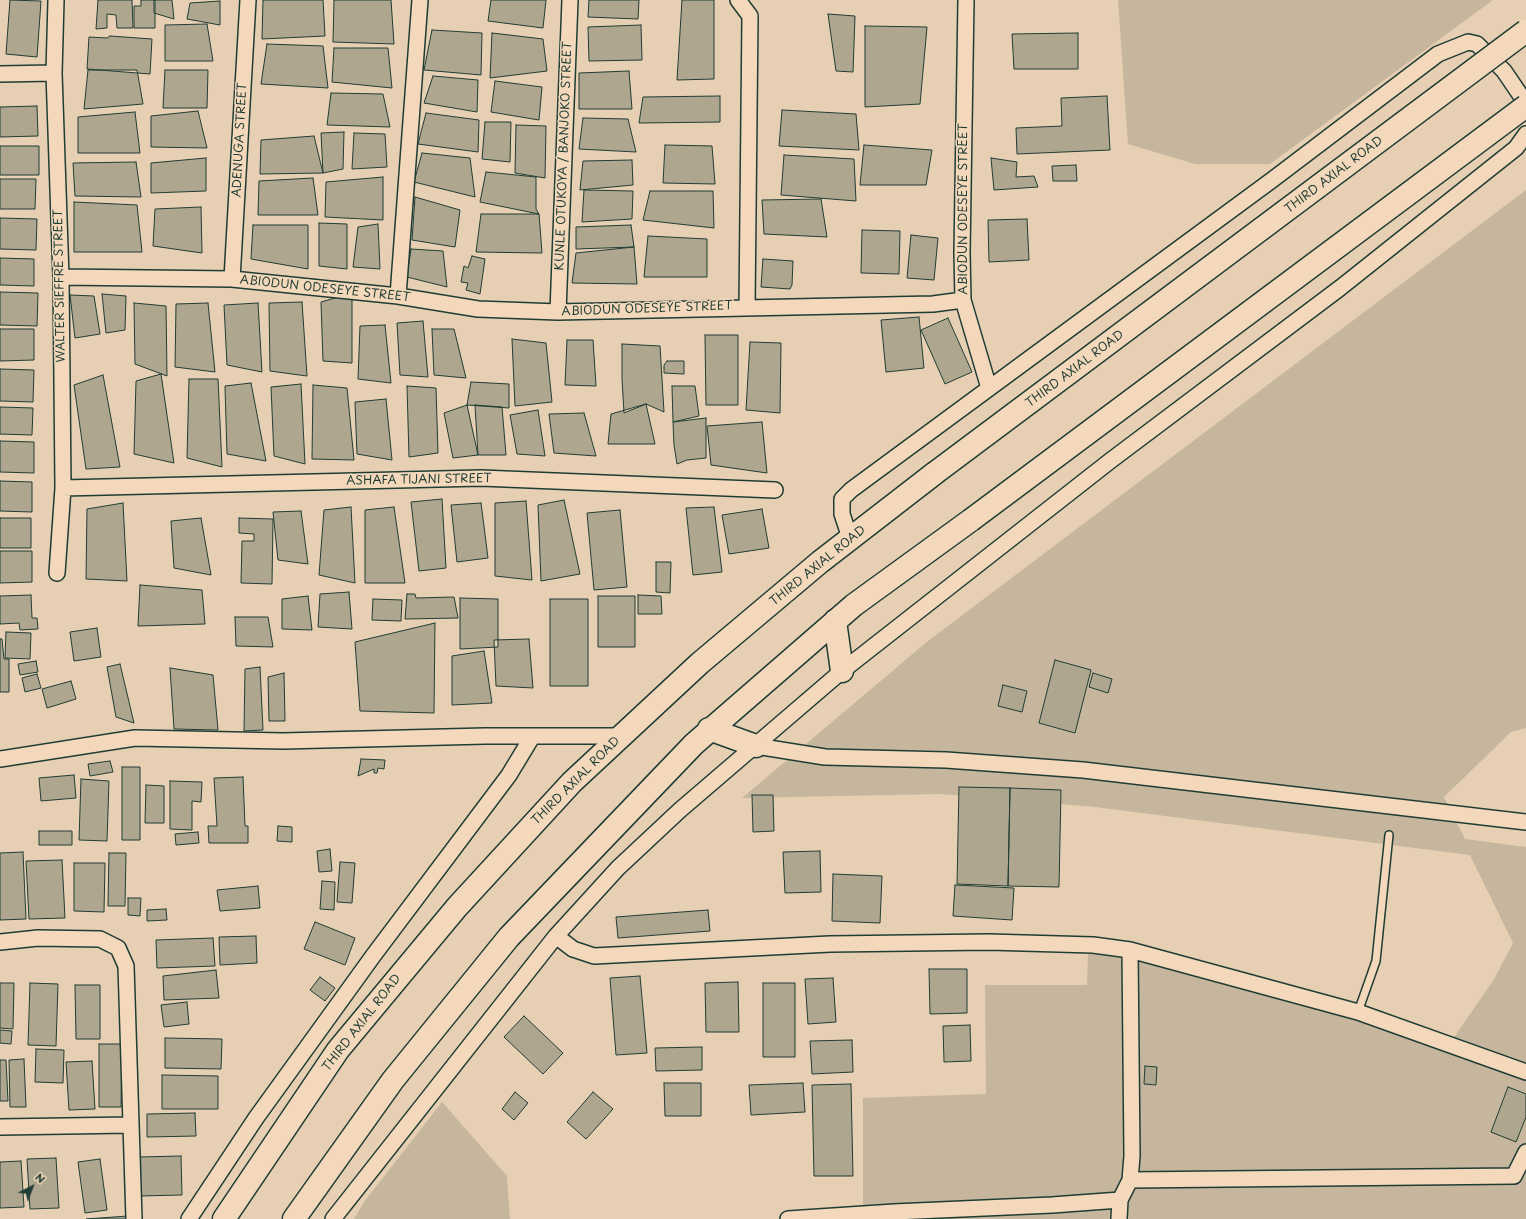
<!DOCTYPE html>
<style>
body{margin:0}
#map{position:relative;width:1526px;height:1219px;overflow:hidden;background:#e7cfb3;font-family:"Playpen Sans",sans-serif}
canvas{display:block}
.north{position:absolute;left:12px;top:1167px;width:40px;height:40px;-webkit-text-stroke:3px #f4d8bb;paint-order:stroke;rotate:42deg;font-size:11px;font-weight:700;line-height:16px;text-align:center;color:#1f3d34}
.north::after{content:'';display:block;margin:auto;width:14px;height:18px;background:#1f3d34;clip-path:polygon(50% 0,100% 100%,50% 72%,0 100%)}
</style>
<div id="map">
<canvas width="1526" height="1219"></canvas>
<div class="north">N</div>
</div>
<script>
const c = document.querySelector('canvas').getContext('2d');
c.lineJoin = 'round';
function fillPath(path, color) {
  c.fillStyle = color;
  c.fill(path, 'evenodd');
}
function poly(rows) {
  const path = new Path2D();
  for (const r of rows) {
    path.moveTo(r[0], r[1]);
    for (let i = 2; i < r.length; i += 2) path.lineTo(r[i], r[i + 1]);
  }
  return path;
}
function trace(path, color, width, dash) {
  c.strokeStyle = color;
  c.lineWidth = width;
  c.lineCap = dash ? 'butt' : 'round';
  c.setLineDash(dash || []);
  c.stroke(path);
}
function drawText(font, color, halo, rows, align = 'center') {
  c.font = font + ' "Playpen Sans",sans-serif';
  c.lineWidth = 3;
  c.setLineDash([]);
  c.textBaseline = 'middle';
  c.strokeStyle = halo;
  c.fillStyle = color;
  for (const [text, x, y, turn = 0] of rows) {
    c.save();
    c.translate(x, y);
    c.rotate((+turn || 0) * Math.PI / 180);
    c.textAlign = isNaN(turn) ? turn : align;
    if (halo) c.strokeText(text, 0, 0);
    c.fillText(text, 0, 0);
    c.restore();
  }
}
const green = poly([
 [1118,0,1493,0,1270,164,1195,164,1128,144],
 [1526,190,1526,728,1511,732,1444,797,1465,839,1526,847,1526,1219,863,1219,863,1098,986,1094,985,985,1087,985,1088,953,1112,956,1247,983,1450,1043,1493,981,1513,943,1470,855,1095,807,941,794,742,798,928,641],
 [442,1102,507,1176,510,1219,354,1219,364,1202]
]);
const building = poly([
 [10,0,41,1,37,57,6,54,10,0],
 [98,0,132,0,133,28,117,28,116,15,107,14,107,28,96,29,98,0],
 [141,0,155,0,155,28,134,28,134,6,141,6,141,0],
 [154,0,172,0,174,19,154,13,154,0],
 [263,0,323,0,325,36,262,39,263,0],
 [334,0,391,0,394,44,333,42,334,0],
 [491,0,546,0,543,28,488,21,491,0],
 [589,0,639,0,638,19,588,17,589,0],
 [682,0,714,0,714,79,677,80,682,0],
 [220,1,220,25,187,19,190,3,220,1],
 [828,14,855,16,853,72,836,71,828,14],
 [207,24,213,61,165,61,165,25,207,24],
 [641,25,642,60,589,61,588,27,641,25],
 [865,26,927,27,920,104,865,107,865,26],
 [432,30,482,33,481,75,424,70,432,30],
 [492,33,543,39,547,71,490,78,492,33],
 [1078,33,1078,69,1014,69,1012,34,1078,33],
 [110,36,152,39,150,74,87,69,89,37,107,38,110,36],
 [267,44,323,46,328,88,261,84,267,44],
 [334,48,388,48,392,88,332,82,334,48],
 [88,70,137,70,143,104,84,109,88,70],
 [165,70,208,70,207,108,163,108,165,70],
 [629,71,632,109,579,109,579,73,629,71],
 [433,76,478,80,477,112,424,103,433,76],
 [495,81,542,87,539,120,491,112,495,81],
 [331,93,383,94,390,127,327,125,331,93],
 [720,96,720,122,639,123,643,97,720,96],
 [1107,96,1110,150,1017,154,1016,128,1062,126,1061,98,1107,96],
 [37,106,38,136,0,137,0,107,37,106],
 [782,110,856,114,859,150,779,146,782,110],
 [198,111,207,148,151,147,151,116,198,111],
 [135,112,140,153,78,153,78,117,135,112],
 [426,113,479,120,478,152,418,144,426,113],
 [583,118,628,119,636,152,579,149,583,118],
 [485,122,511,122,510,162,482,159,485,122],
 [516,125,546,126,545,178,515,173,516,125],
 [344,132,343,169,323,173,321,133,344,132],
 [354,133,385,134,387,167,352,169,354,133],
 [314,136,323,173,260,174,261,140,314,136],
 [665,145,712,146,715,184,663,183,665,145],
 [864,145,932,150,926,185,860,185,864,145],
 [0,146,39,146,39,175,0,175,0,146],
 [422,153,470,158,475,197,414,182,422,153],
 [784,155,854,159,856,201,781,195,784,155],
 [206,158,206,191,151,193,151,163,206,158],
 [991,158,1017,162,1016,177,1034,176,1038,187,994,190,991,158],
 [632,160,633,185,580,190,583,161,632,160],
 [136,162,141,197,75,196,73,163,136,162],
 [1076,165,1077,181,1053,181,1052,166,1076,165],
 [486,172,536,177,536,209,539,214,480,202,486,172],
 [383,177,383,220,325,217,326,182,383,177],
 [313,178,318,215,258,215,259,181,313,178],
 [0,179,36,179,35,209,0,209,0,179],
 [584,190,633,191,632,219,582,222,584,190],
 [650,191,713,191,714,228,643,220,650,191],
 [415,197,460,210,455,247,412,240,415,197],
 [821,199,827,237,764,234,762,200,821,199],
 [74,202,137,205,142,252,74,252,74,202],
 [201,207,202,253,153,246,155,209,201,207],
 [481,214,539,214,542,253,476,252,481,214],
 [0,218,37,219,36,250,0,249,0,218],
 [1027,219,1029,260,989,262,988,220,1027,219],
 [319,223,347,224,347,269,319,266,319,223],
 [378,224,380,269,353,267,358,227,378,224],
 [253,225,308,225,308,269,251,259,253,225],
 [631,225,634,247,576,249,576,227,631,225],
 [862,230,900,231,899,274,861,273,862,230],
 [911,235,938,238,934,280,907,278,911,235],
 [648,236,707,239,707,277,644,277,648,236],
 [634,247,637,284,572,283,576,253,634,247],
 [411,249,443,251,447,287,407,277,411,249],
 [472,256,485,259,480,294,466,290,468,283,461,282,464,266,468,268,472,256],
 [0,258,34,259,34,286,0,285,0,258],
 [763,259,793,261,792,285,790,289,761,287,763,259],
 [0,292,38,293,37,326,0,325,0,292],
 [352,293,352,363,323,361,321,302,352,293],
 [102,294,126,296,125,330,106,333,102,294],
 [70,295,94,296,100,334,75,338,70,295],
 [302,302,307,376,270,371,269,303,302,302],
 [134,303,166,306,167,376,135,364,134,303],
 [208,303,215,372,175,367,176,304,208,303],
 [258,303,262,372,227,365,224,305,258,303],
 [919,317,924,368,886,372,881,320,919,317],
 [948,318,972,372,945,384,921,330,948,318],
 [423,321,428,377,400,375,397,323,423,321],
 [385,325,391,383,358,379,360,326,385,325],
 [0,329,34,329,34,360,0,361,0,329],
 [432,329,454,329,466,378,434,375,432,329],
 [705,335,738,335,738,405,706,405,705,335],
 [512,339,546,343,552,402,515,406,512,339],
 [567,340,593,340,596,386,565,385,567,340],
 [750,342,781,343,780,413,746,410,750,342],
 [622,344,660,346,664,412,646,404,624,413,622,379,622,344],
 [667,361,684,361,684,374,664,373,664,365,667,361],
 [0,369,34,370,33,402,0,401,0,369],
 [161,374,174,463,134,454,136,381,161,374],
 [103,375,120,467,86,469,74,385,103,375],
 [189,379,218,379,222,467,187,458,189,379],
 [471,382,509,384,509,408,467,405,471,382],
 [251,383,266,461,227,454,225,386,251,383],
 [301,384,305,464,274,456,271,387,301,384],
 [313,385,347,388,354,460,312,459,313,385],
 [407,386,436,388,438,453,409,457,407,386],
 [672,386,695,386,699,416,673,422,672,386],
 [386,399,392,460,357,454,355,402,386,399],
 [646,404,655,444,608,444,611,414,646,404],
 [467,405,478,455,453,458,444,413,467,405],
 [475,405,502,407,506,455,478,455,475,405],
 [0,407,33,408,32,435,0,434,0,407],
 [538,410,545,456,517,454,510,415,538,410],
 [584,413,596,456,554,453,549,414,584,413],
 [706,418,706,458,687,460,677,464,674,445,673,422,706,418],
 [762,422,767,473,711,465,707,426,762,422],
 [0,441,34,442,34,473,0,472,0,441],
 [0,481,32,482,32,512,0,511,0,481],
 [442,499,446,568,419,571,411,502,442,499],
 [564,500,580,574,541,581,538,505,564,500],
 [526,501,532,580,495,576,495,503,526,501],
 [123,503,127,581,86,579,87,509,123,503],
 [481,503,488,558,457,562,451,505,481,503],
 [351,507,355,583,319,575,324,510,351,507],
 [394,507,405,583,365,583,365,510,394,507],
 [714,507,722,572,693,575,686,508,714,507],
 [762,509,769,548,729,554,722,515,762,509],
 [620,510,627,587,594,590,587,513,620,510],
 [301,511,308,564,278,560,273,512,301,511],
 [0,518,31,518,31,548,0,548,0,518],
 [201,518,211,575,174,568,171,521,201,518],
 [239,518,273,519,272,584,241,583,242,541,254,541,254,534,239,533,239,518],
 [0,551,32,551,32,582,0,583,0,551],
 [656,562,671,562,670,593,656,592,656,562],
 [140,585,202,590,205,624,138,626,140,585],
 [349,592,352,629,318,627,320,594,349,592],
 [407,594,415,594,416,598,454,597,458,618,405,619,407,594],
 [31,595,32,618,37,618,38,629,20,630,19,623,0,624,0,596,31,595],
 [638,595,661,596,662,614,638,614,638,595],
 [308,596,312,630,282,629,282,599,308,596],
 [598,596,635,596,635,647,598,647,598,596],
 [460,598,498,599,498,647,460,649,460,598],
 [373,599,402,600,401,621,372,620,373,599],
 [550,599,588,599,588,686,550,686,550,599],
 [235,617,268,617,273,647,236,646,235,617],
 [435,623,434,713,360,711,355,642,435,623],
 [97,628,101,657,74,661,70,632,97,628],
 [6,632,31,633,30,659,5,658,6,632],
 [0,639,2,639,4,659,9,659,9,692,0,692,0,639],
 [529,639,533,688,496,686,494,640,529,639],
 [484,651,492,703,452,705,452,656,484,651],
 [1055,660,1091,670,1075,733,1039,723,1055,660],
 [36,661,38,672,20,675,18,664,36,661],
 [120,664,134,723,116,717,107,667,120,664],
 [260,667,263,730,244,731,245,669,260,667],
 [170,668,213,675,218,730,174,729,170,668],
 [284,673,285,721,269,721,268,677,284,673],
 [1093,673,1112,679,1108,693,1089,687,1093,673],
 [37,674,41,688,25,692,22,678,37,674],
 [71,681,76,699,47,708,42,689,71,681],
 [1003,685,1027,691,1022,712,998,706,1003,685],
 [361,759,385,760,384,769,378,768,377,773,374,773,374,769,358,776,361,759],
 [110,761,113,772,90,776,88,764,110,761],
 [122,767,140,767,140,840,122,840,122,767],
 [74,775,76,798,41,801,39,778,74,775],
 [243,777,245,826,248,826,248,843,209,843,208,826,217,826,214,778,243,777],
 [81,779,109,781,107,841,79,840,81,779],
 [170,781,202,782,201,802,192,801,192,830,170,829,170,781],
 [146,785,164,786,164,823,145,823,146,785],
 [959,787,1010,788,1008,886,957,884,959,787],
 [1010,788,1061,790,1059,887,1008,886,1010,788],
 [752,795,773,795,774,831,753,832,752,795],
 [278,826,292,827,292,842,277,841,278,826],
 [39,831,72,831,72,845,39,845,39,831],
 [198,832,199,843,176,845,175,834,198,832],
 [330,849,332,871,319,872,317,851,330,849],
 [820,851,821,892,785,893,783,852,820,851],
 [23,852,26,919,0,920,0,853,23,852],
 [109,853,126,853,125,906,108,906,109,853],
 [62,860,65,918,29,919,26,861,62,860],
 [340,862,355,863,352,903,337,902,340,862],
 [74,863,105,863,104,912,74,911,74,863],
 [833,874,882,876,880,923,832,921,833,874],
 [322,881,335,882,334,910,320,909,322,881],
 [955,885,1014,888,1012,920,953,916,955,885],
 [258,886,260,908,220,911,217,890,258,886],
 [128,898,141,898,140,916,128,915,128,898],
 [166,909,167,920,147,921,147,910,166,909],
 [708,910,710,931,618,938,616,917,708,910],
 [315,922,355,938,345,965,304,949,315,922],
 [256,936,257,963,220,965,219,937,256,936],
 [213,938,215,966,157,968,156,940,213,938],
 [929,969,967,969,967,1013,930,1014,929,969],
 [216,970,219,998,164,1000,163,976,216,970],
 [640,976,647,1053,616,1055,610,978,640,976],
 [320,977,335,988,325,1001,310,990,320,977],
 [833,978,836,1022,808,1024,805,979,833,978],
 [738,982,739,1032,706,1032,705,983,738,982],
 [0,983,14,983,13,1029,0,1028,0,983],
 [30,983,58,984,56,1046,28,1045,30,983],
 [763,983,795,983,795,1057,763,1057,763,983],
 [75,985,100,985,100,1039,76,1039,75,985],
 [187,1002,189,1024,164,1027,161,1005,187,1002],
 [524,1016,563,1053,543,1074,504,1037,524,1016],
 [970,1025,971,1061,944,1062,943,1026,970,1025],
 [0,1030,12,1031,11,1044,0,1043,0,1030],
 [165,1038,222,1039,221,1069,165,1068,165,1038],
 [852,1040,853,1072,812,1074,810,1041,852,1040],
 [99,1044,122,1044,121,1107,99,1107,99,1044],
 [702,1047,702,1070,656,1071,655,1048,702,1047],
 [36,1049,64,1050,63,1083,35,1082,36,1049],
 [24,1059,26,1107,10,1107,9,1060,24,1059],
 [0,1060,6,1060,8,1101,0,1101,0,1060],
 [92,1061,95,1109,69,1110,66,1062,92,1061],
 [1145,1066,1157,1067,1156,1085,1144,1084,1145,1066],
 [162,1075,218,1076,218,1109,162,1109,162,1075],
 [664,1083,701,1083,701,1116,665,1116,664,1083],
 [803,1083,805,1112,751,1115,749,1085,803,1083],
 [851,1084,853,1176,814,1176,812,1085,851,1084],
 [1508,1087,1526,1094,1526,1117,1516,1142,1491,1132,1508,1087],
 [515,1092,528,1103,514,1120,502,1109,515,1092],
 [593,1092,613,1109,586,1139,567,1122,593,1092],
 [195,1113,196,1136,147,1137,147,1114,195,1113],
 [181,1156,182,1195,140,1196,139,1157,181,1156],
 [56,1158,59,1208,30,1209,27,1159,56,1158],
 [100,1159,107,1210,85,1213,78,1162,100,1159],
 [21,1161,24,1207,0,1208,0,1162,21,1161],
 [128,1216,129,1219,86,1219,128,1216]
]);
const service = poly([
 [1358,1012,1376,961,1389,835]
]);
const minor = poly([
 [56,0,54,73,61,277,63,488,57,573],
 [738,0,750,16,747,307],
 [0,74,54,73],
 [61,277,232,279,398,296,478,309,558,312,933,304,963,300,962,253,966,0],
 [232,279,248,0],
 [398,296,420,0],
 [963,300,989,388],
 [558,312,570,0],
 [63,488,481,478,775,490],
 [850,538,842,514,842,499,851,490,1272,180,1438,54,1468,42,1477,44,1504,71,1521,96,1526,106],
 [756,746,825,757,946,760,1083,770,1526,822],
 [0,759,135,738,283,741,485,736,619,736],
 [556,936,573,949,594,956,830,944,989,942,1093,945,1130,950,1358,1012,1526,1072],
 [0,942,38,938,100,939,118,948,126,966,134,1219],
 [0,1127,130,1125],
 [1130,1180,1514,1176,1526,1152],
 [189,1219,256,1118,373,956,509,775,532,737],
 [333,1219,556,936,618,868,680,810,842,671,1110,461,1340,288,1516,148,1526,134],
 [788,1219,894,1212,1052,1205,1120,1200,1130,1180,1132,1156,1130,950],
 [1119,1219,1120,1200]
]);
const motorway = poly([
 [835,621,842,671],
 [709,729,756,746],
 [224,1219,338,1050,457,907,572,782,700,663,820,562,935,473],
 [294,1219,393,1080,509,937,694,744,854,605,971,520]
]);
const motorwayBridge = poly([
 [935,473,1526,31],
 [971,520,1526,106]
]);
const streetNames = [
 ["ADENUGA STREET",240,140,-87],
 ["KUNLE OTUKOYA / BANJOKO STREET",564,156,-88],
 ["THIRD AXIAL ROAD",1334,175,-37],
 ["ABIODUN ODESEYE STREET",964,209,-90],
 ["WALTER SIEFFRE STREET",60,286,-91],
 ["ABIODUN ODESEYE STREET",325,289,6],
 ["ABIODUN ODESEYE STREET",647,309,-2],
 ["THIRD AXIAL ROAD",1075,369,-37],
 ["ASHAFA TIJANI STREET",419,480,-1],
 ["THIRD AXIAL ROAD",818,566,-39],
 ["THIRD AXIAL ROAD",576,781,-45],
 ["THIRD AXIAL ROAD",362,1023,-52]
];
fillPath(green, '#c6b69e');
fillPath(building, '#afa68f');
trace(building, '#1f3d34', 1);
trace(service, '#1f3d34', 10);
trace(minor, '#1f3d34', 18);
trace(motorway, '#1f3d34', 25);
trace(service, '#f4d8bb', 7);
trace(minor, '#f4d8bb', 15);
trace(motorway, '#f4d8bb', 22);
trace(motorwayBridge, '#1f3d34', 25, []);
trace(motorwayBridge, '#f4d8bb', 22);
drawText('12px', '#1f3d34', '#f4d8bb', streetNames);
</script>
